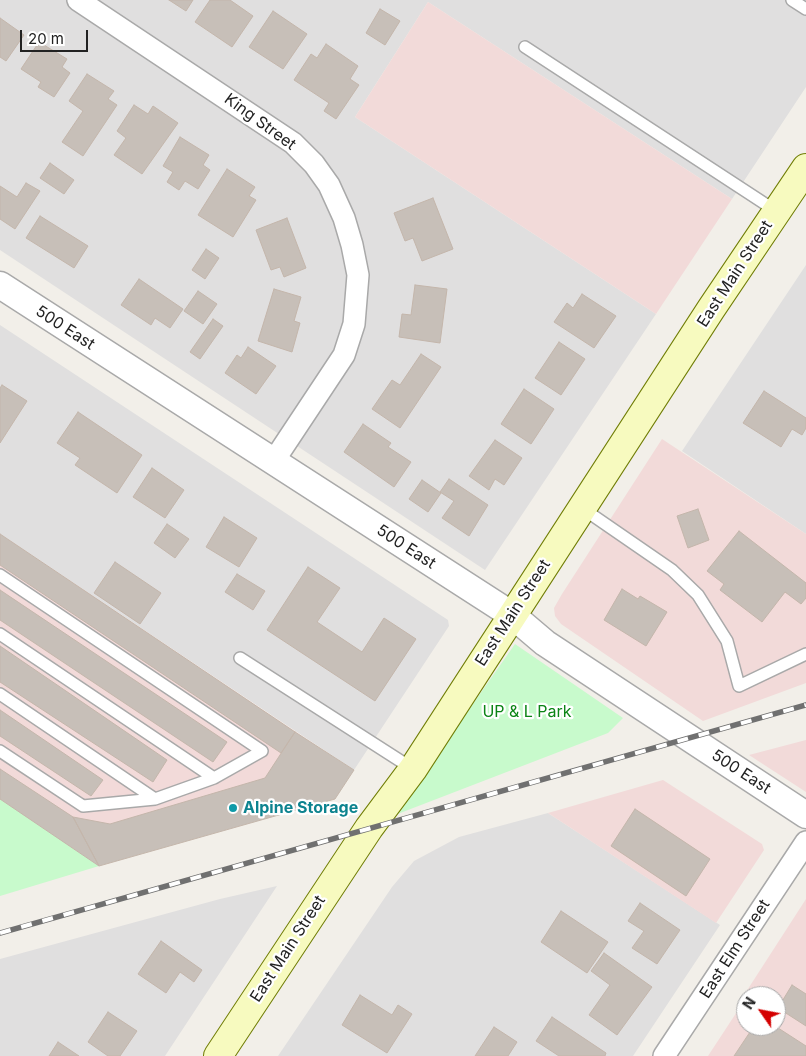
<!DOCTYPE html>
<style>
body{margin:0}
#map{position:relative;width:806px;height:1056px;overflow:hidden;background:#f2efe9;font-family:Inter,sans-serif}
canvas{display:block}
.north{position:absolute;left:736px;top:986px;width:50px;height:50px;box-sizing:border-box;background:#fff;border:1px solid #a7a7a7;border-radius:50%;rotate:303deg;font-size:14px;font-weight:700;line-height:20px;text-align:center;color:#222}
.north::after{content:'';display:block;margin:auto;width:18px;height:22px;background:#d40000;clip-path:polygon(50% 0,100% 100%,50% 72%,0 100%)}
.scale{position:absolute;left:20px;top:30px;width:68px;height:22px;box-sizing:border-box;border:2px solid #222;border-top:0;padding-left:6px;font-size:15px;line-height:18px;white-space:nowrap;color:#222;-webkit-text-stroke:4px #fff;paint-order:stroke}
</style>
<div id="map">
<canvas width="806" height="1056"></canvas>
<div class="north">N</div>
<div class="scale">20 m</div>
</div>
<script>
const c = document.querySelector('canvas').getContext('2d');
c.lineJoin = 'round';
function fillPath(path, color) {
  c.fillStyle = color;
  c.fill(path, 'evenodd');
}
function poly(rows) {
  const path = new Path2D();
  for (const r of rows) {
    path.moveTo(r[0], r[1]);
    for (let i = 2; i < r.length; i += 2) path.lineTo(r[i], r[i + 1]);
  }
  return path;
}
function trace(path, color, width, dash) {
  c.strokeStyle = color;
  c.lineWidth = width;
  c.lineCap = dash ? 'butt' : 'round';
  c.setLineDash(dash || []);
  c.stroke(path);
}
function drawText(font, color, halo, rows, align = 'center') {
  c.font = font + ' Inter,sans-serif';
  c.lineWidth = 4.5;
  c.setLineDash([]);
  c.textBaseline = 'middle';
  c.strokeStyle = halo;
  c.fillStyle = color;
  for (const [text, x, y, turn = 0] of rows) {
    c.save();
    c.translate(x, y);
    c.rotate((+turn || 0) * Math.PI / 180);
    c.textAlign = isNaN(turn) ? turn : align;
    if (halo) c.strokeText(text, 0, 0);
    c.fillText(text, 0, 0);
    c.restore();
  }
}
const residential = poly([
 [0,0,806,0,806,87,732,199,428,2,355,117,656,314,485,570,0,250],
 [806,265,806,534,682,451],
 [0,325,448,620,449,626,354,770,0,534],
 [548,813,720,925,633,1056,278,1056,392,887,414,861,459,837],
 [277,886,165,1056,0,1056,0,959,220,899]
]);
const commercial = poly([
 [428,2,732,199,656,314,355,117],
 [662,439,806,534,806,683,703,721,561,624,555,616,554,608,562,594],
 [0,534,335,758,99,866,0,800],
 [806,740,806,792,749,755],
 [663,780,762,844,764,850,716,923,548,813],
 [806,899,806,1056,708,1056,746,998,746,1026,776,1026,776,996,748,996,746,992]
]);
const park = poly([
 [515,644,623,718,608,733,395,815],
 [0,799,99,866,0,896]
]);
const building = poly([
 [169,0,193,0,186,11,169,0],
 [210,0,230,0,253,16,232,47,195,22,210,0],
 [380,9,400,21,385,45,366,33,380,9],
 [273,11,307,34,283,69,249,47,273,11],
 [0,18,24,35,6,61,0,57,0,18],
 [39,42,67,59,62,67,70,73,54,97,38,87,41,82,21,69,39,42],
 [326,44,358,66,350,79,359,85,336,119,324,111,329,103,294,80,311,54,317,58,326,44],
 [87,74,114,91,108,99,117,105,83,156,62,142,83,111,69,101,87,74],
 [134,105,148,114,153,106,178,123,142,174,114,155,126,138,117,131,134,105],
 [180,137,209,155,203,165,210,170,198,189,185,181,179,190,167,182,173,172,163,166,180,137],
 [50,163,74,180,64,194,40,178,50,163],
 [227,169,255,187,249,196,256,200,233,237,198,215,227,169],
 [26,183,40,191,15,229,0,219,0,186,17,197,26,183],
 [433,198,453,249,422,261,413,238,405,241,394,213,433,198],
 [40,216,88,246,74,268,26,238,40,216],
 [287,218,306,268,284,277,280,267,271,270,256,230,287,218],
 [206,249,219,258,205,279,192,270,206,249],
 [139,279,183,309,170,328,155,318,151,325,121,305,139,279],
 [415,285,447,289,440,343,399,337,402,314,411,315,415,285],
 [274,289,301,297,294,321,300,323,292,352,258,341,274,289],
 [198,291,217,304,203,324,184,311,198,291],
 [582,294,616,316,594,348,554,322,567,303,573,308,582,294],
 [213,319,223,326,200,359,190,352,213,319],
 [559,342,585,359,561,395,535,378,559,342],
 [248,347,276,366,256,394,225,373,237,355,241,358,248,347],
 [421,354,441,367,400,428,372,409,392,380,400,385,421,354],
 [2,385,27,401,0,443,0,388,2,385],
 [524,389,554,409,531,444,501,424,524,389],
 [764,391,806,418,806,428,802,435,792,429,781,447,743,423,764,391],
 [78,412,142,455,117,493,75,465,80,458,57,443,78,412],
 [363,424,391,443,388,447,411,462,394,487,344,452,363,424],
 [495,440,522,458,504,485,495,479,489,490,469,476,495,440],
 [152,468,184,490,165,518,133,497,152,468],
 [449,479,488,505,469,536,442,518,454,501,440,492,449,479],
 [422,480,441,493,428,512,409,499,422,480],
 [698,509,709,540,688,548,677,516,698,509],
 [224,517,257,538,239,567,206,547,224,517],
 [167,524,189,539,175,558,154,543,167,524],
 [739,531,806,583,806,598,801,604,785,592,762,622,720,590,724,584,707,571,739,531],
 [0,534,295,732,281,753,0,565,0,534],
 [115,562,161,593,140,624,94,593,115,562],
 [308,567,340,588,317,622,362,652,384,618,416,639,375,701,267,630,308,567],
 [237,574,265,591,253,610,225,592,237,574],
 [622,589,638,599,640,596,667,612,646,646,604,620,622,589],
 [0,590,227,742,213,762,0,620,0,590],
 [0,646,167,760,153,782,0,682,0,646],
 [0,710,103,780,91,796,0,736,0,710],
 [295,732,354,770,335,799,99,866,73,817,110,824,265,778,295,732],
 [0,769,73,817,99,866,0,799,0,769],
 [635,809,710,859,686,896,611,846,635,809],
 [640,903,680,930,657,964,632,948,644,931,628,921,640,903],
 [561,911,608,942,587,973,541,942,561,911],
 [161,941,202,970,194,982,180,972,166,993,138,974,161,941],
 [604,953,652,987,617,1035,589,1015,610,985,591,971,604,953],
 [792,985,806,994,806,1026,778,1008,792,985],
 [360,995,392,1015,398,1005,412,1014,387,1053,342,1025,360,995],
 [108,1012,137,1031,120,1056,108,1056,88,1042,108,1012],
 [552,1017,606,1053,605,1056,559,1056,536,1041,552,1017],
 [754,1026,775,1026,806,1046,806,1056,734,1056,754,1026],
 [494,1027,517,1042,508,1056,475,1056,494,1027],
 [58,1042,79,1056,49,1056,58,1042]
]);
const service = poly([
 [792,0,806,9],
 [525,47,776,211],
 [582,508,672,570,698,595,727,641,739,686,806,654],
 [0,575,262,751,214,778],
 [0,634,214,778,155,799],
 [240,658,413,769],
 [0,694,155,799,83,806,0,751]
]);
const minor = poly([
 [78,0,293,143,314,164,329,185,344,218,352,245,358,275,354,324,344,355,273,462],
 [664,1056,806,842]
]);
const tertiary = poly([
 [0,285,512,615,545,643,806,815]
]);
const secondary = poly([
 [218,1056,369,828,413,769,711,309,806,168]
]);
const rail = poly([
 [0,933,806,705]
]);
const markers = [
 [233,808,5,"#0f9aa8"]
];
const streetNames = [
 ["King Street",260,122,36],
 ["East Main Street",735,274,-57],
 ["500 East",65,328,33],
 ["500 East",406,547,33],
 ["East Main Street",513,613,-57],
 ["500 East",741,772,33],
 ["East Main Street",288,949,-57],
 ["East Elm Street",735,949,-57]
];
const parkNames = [
 ["UP & L Park",527,712]
];
const cultureNames = [
 ["Alpine Storage",243,808]
];
fillPath(residential, '#e0dfdf');
fillPath(commercial, '#f2dad9');
fillPath(park, '#c8facc');
fillPath(building, '#c7bfb8');
trace(building, '#c4b6ab', 1);
trace(service, '#a9a9a9', 14);
trace(minor, '#a9a9a9', 24);
trace(tertiary, '#a9a9a9', 29);
trace(secondary, '#707d05', 30);
trace(service, '#fff', 11);
trace(minor, '#fff', 21);
trace(tertiary, '#fff', 26);
trace(secondary, '#f7fabf', 28);
trace(rail, '#707070', 5.5);
trace(rail, '#fff', 4, [11]);
for (const [x, y, r, color] of markers) {
  const dot = new Path2D();
  dot.arc(x, y, r, 0, 2 * Math.PI);
  c.fillStyle = color;
  c.fill(dot);
  trace(dot, '#fff', 2);
}
drawText('16px', '#222', '#fff', streetNames);
drawText('16px', '#0c8416', '#fff', parkNames);
drawText('bold 16px', '#0d838f', '#fff', cultureNames, 'left');
</script>
